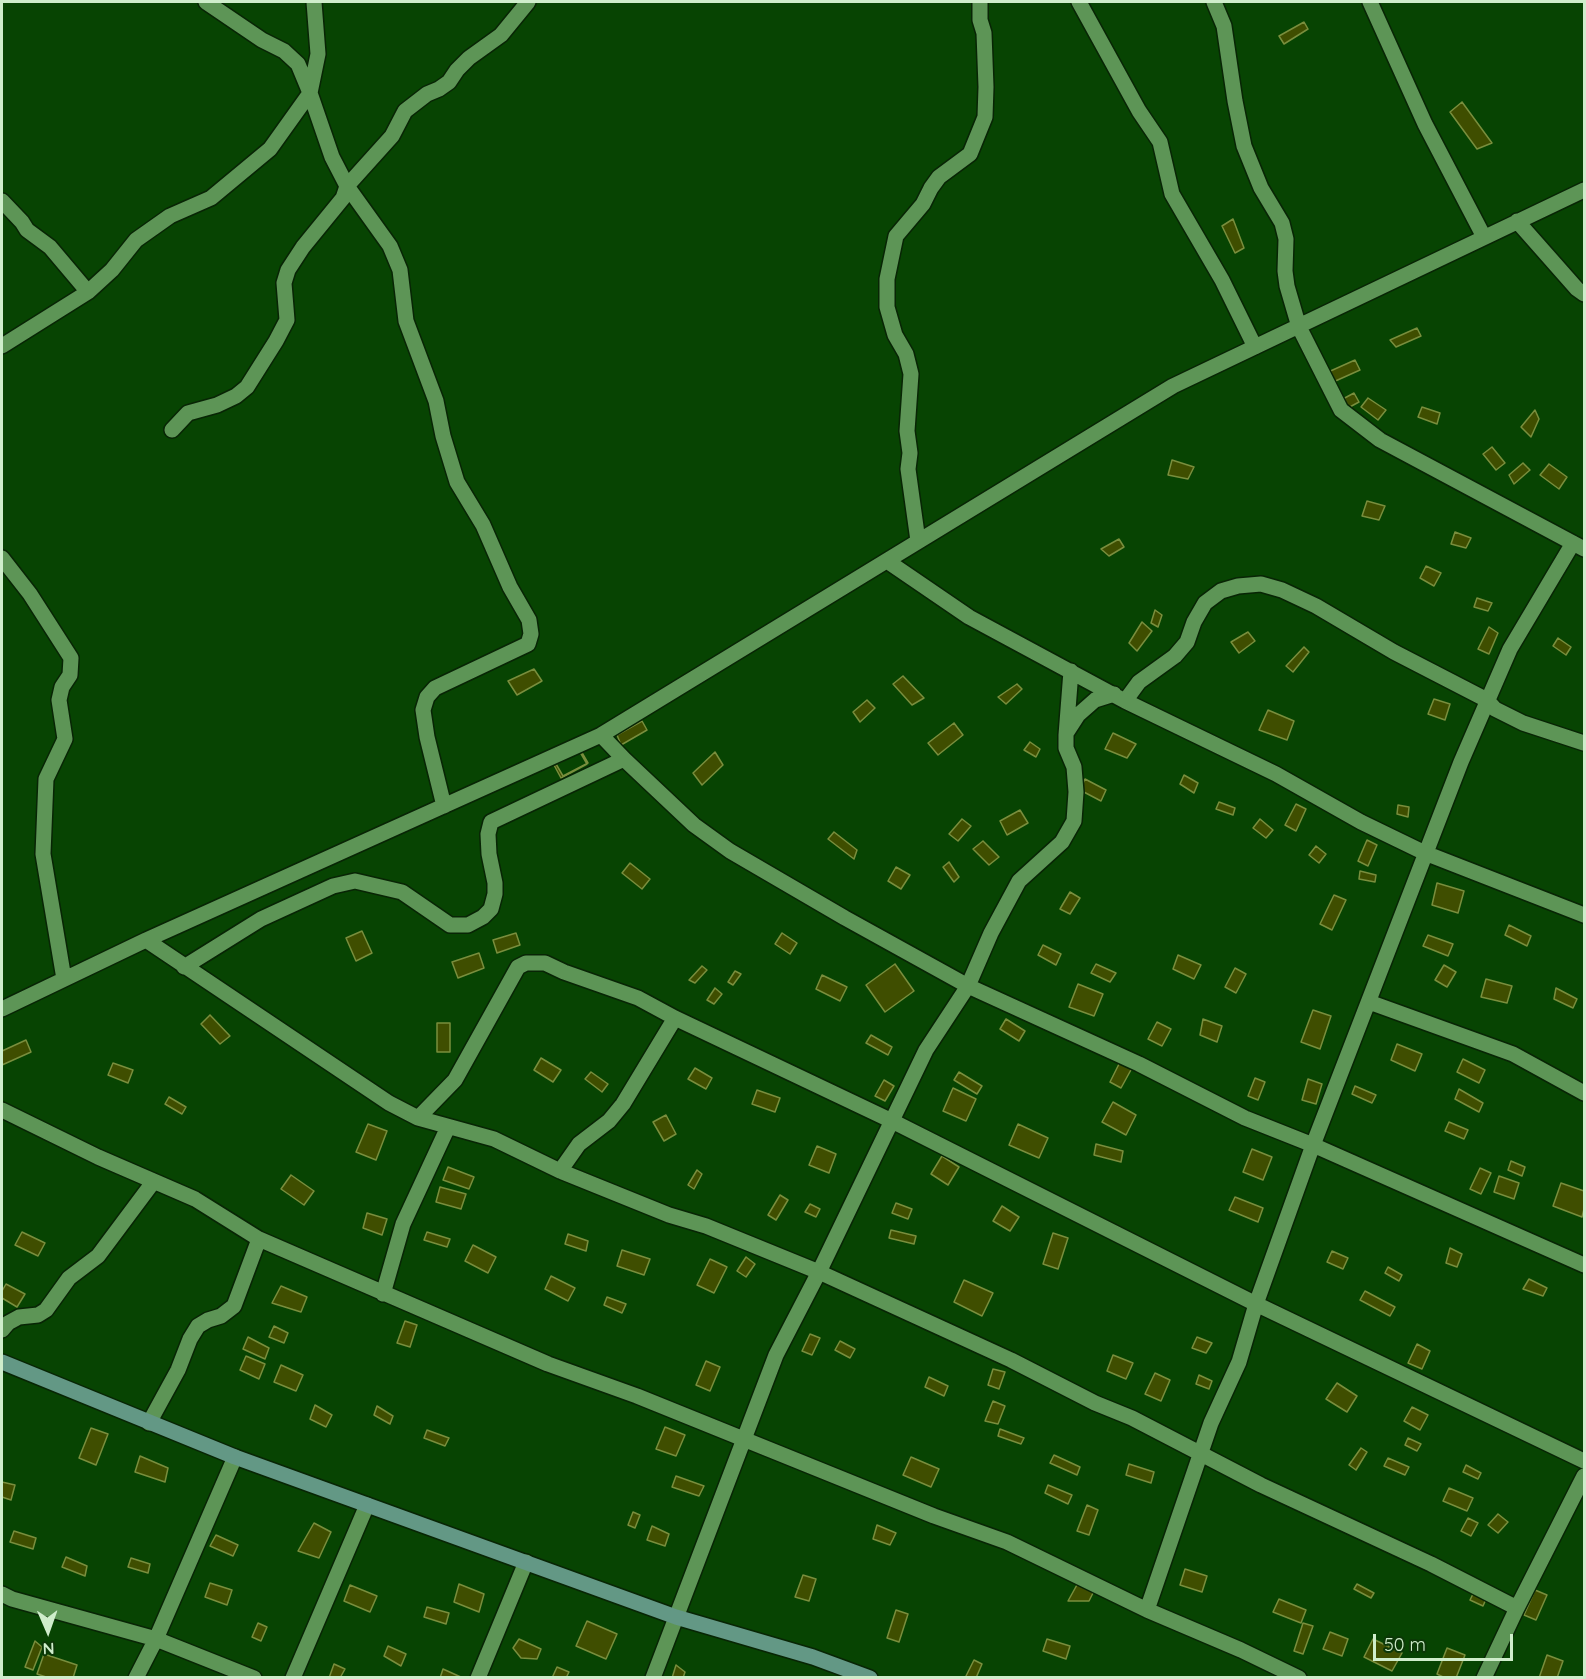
<!DOCTYPE html>
<style>
body{margin:0}
#map{position:relative;width:1586px;height:1679px;overflow:hidden;background:#074402;font-family:Quicksand,sans-serif}
canvas{display:block}
.frame{position:absolute;inset:0;border:3px solid #cfedcb;pointer-events:none}
.north{position:absolute;left:18px;top:1601px;width:60px;height:60px;-webkit-text-stroke:4px #0c3707;paint-order:stroke;rotate:178deg;font-size:16px;font-weight:700;line-height:24px;text-align:center;color:#cfedcb}
.north::after{content:'';display:block;margin:auto;width:21px;height:27px;background:#cfedcb;clip-path:polygon(50% 0,100% 100%,50% 72%,0 100%)}
.scale{position:absolute;left:1373px;top:1634px;width:140px;height:27px;box-sizing:border-box;border:3px solid #cfedcb;border-top:0;padding-left:8px;font-size:18px;line-height:21px;white-space:nowrap;color:#cfedcb;-webkit-text-stroke:4px #0c3707;paint-order:stroke}
</style>
<div id="map">
<canvas width="1586" height="1679"></canvas>
<div class="frame"></div>
<div class="north">N</div>
<div class="scale">50 m</div>
</div>
<script>
const c = document.querySelector('canvas').getContext('2d');
c.lineJoin = 'round';
function fillPath(path, color) {
  c.fillStyle = color;
  c.fill(path, 'evenodd');
}
function poly(rows) {
  const path = new Path2D();
  for (const r of rows) {
    path.moveTo(r[0], r[1]);
    for (let i = 2; i < r.length; i += 2) path.lineTo(r[i], r[i + 1]);
  }
  return path;
}
function trace(path, color, width, dash) {
  c.strokeStyle = color;
  c.lineWidth = width;
  c.lineCap = dash ? 'butt' : 'round';
  c.setLineDash(dash || []);
  c.stroke(path);
}
const building = poly([
 [1304,22,1308,29,1284,44,1279,36,1304,22],
 [1462,102,1492,143,1477,149,1450,112,1462,102],
 [1233,219,1244,248,1235,253,1222,226,1233,219],
 [1417,328,1421,336,1396,347,1390,340,1417,328],
 [1355,360,1360,370,1331,383,1326,373,1355,360],
 [1354,393,1359,402,1346,409,1341,400,1354,393],
 [1368,398,1386,410,1378,420,1361,407,1368,398],
 [1422,407,1440,413,1437,424,1418,417,1422,407],
 [1535,410,1539,419,1531,437,1521,427,1535,410],
 [1492,447,1505,463,1496,470,1483,454,1492,447],
 [1172,460,1194,467,1188,479,1168,475,1172,460],
 [1523,463,1530,470,1514,484,1509,475,1523,463],
 [1549,464,1567,477,1559,489,1540,475,1549,464],
 [1367,501,1385,506,1379,520,1362,516,1367,501],
 [1455,532,1471,538,1466,548,1451,544,1455,532],
 [1119,539,1124,547,1109,556,1101,549,1119,539],
 [1426,566,1441,573,1434,586,1420,578,1426,566],
 [1477,598,1492,603,1488,611,1474,607,1477,598],
 [1155,610,1162,615,1158,627,1151,623,1155,610],
 [1142,622,1152,631,1137,651,1129,643,1142,622],
 [1489,627,1498,633,1489,654,1478,649,1489,627],
 [1248,632,1255,641,1239,653,1231,642,1248,632],
 [1558,638,1571,647,1566,655,1553,646,1558,638],
 [1304,647,1309,652,1293,672,1286,666,1304,647],
 [534,669,542,681,517,695,508,681,534,669],
 [903,676,924,698,912,705,893,684,903,676],
 [1017,684,1022,689,1006,704,998,697,1017,684],
 [1434,699,1450,704,1445,720,1428,714,1434,699],
 [867,700,875,708,860,722,853,712,867,700],
 [1268,710,1294,721,1287,740,1259,730,1268,710],
 [642,721,647,730,621,745,617,735,642,721],
 [954,723,963,735,938,755,928,743,954,723],
 [1113,733,1136,744,1127,758,1105,749,1113,733],
 [1030,742,1040,749,1036,757,1024,750,1030,742],
 [581,751,588,763,563,776,556,764,581,751],
 [580,752,587,764,561,778,554,765,580,752],
 [715,752,723,765,702,785,693,773,715,752],
 [1184,775,1198,783,1194,793,1180,784,1184,775],
 [1085,779,1106,790,1101,801,1080,790,1085,779],
 [1219,802,1235,808,1233,815,1216,809,1219,802],
 [1296,804,1306,809,1296,831,1285,825,1296,804],
 [1398,805,1409,807,1408,817,1397,814,1398,805],
 [1020,810,1028,823,1007,835,1000,821,1020,810],
 [962,819,971,826,958,841,949,834,962,819],
 [1260,819,1273,830,1266,838,1253,828,1260,819],
 [834,832,857,850,854,859,828,839,834,832],
 [1367,840,1377,845,1368,866,1358,861,1367,840],
 [983,841,999,857,989,865,973,849,983,841],
 [1316,846,1326,854,1319,863,1309,855,1316,846],
 [949,862,959,877,954,882,943,867,949,862],
 [630,863,650,879,642,889,622,873,630,863],
 [896,867,910,875,901,889,888,881,896,867],
 [1360,871,1376,875,1375,882,1359,879,1360,871],
 [1437,883,1464,891,1458,913,1432,905,1437,883],
 [1070,892,1080,898,1070,914,1060,909,1070,892],
 [1334,895,1346,900,1332,930,1320,924,1334,895],
 [1509,925,1531,936,1527,946,1505,935,1509,925],
 [362,931,372,953,356,961,346,938,362,931],
 [516,933,520,945,497,953,493,940,516,933],
 [782,933,797,943,790,954,775,944,782,933],
 [1428,935,1453,944,1448,956,1423,946,1428,935],
 [1043,945,1061,954,1056,965,1038,955,1043,945],
 [479,953,484,968,458,978,452,962,479,953],
 [1178,955,1201,965,1194,979,1173,969,1178,955],
 [895,964,914,991,885,1012,866,985,895,964],
 [1096,964,1116,973,1110,982,1091,973,1096,964],
 [1444,965,1456,972,1447,987,1435,980,1444,965],
 [702,966,707,970,695,983,689,980,702,966],
 [1235,968,1246,974,1236,993,1225,987,1235,968],
 [735,971,741,974,733,985,728,982,735,971],
 [822,975,847,987,840,1001,816,989,822,975],
 [1486,979,1512,986,1507,1003,1481,997,1486,979],
 [1078,984,1103,994,1094,1016,1069,1007,1078,984],
 [715,988,722,994,714,1004,707,1000,715,988],
 [1556,988,1577,999,1573,1008,1554,999,1556,988],
 [1313,1010,1331,1016,1320,1049,1301,1042,1313,1010],
 [210,1015,230,1036,220,1044,201,1024,210,1015],
 [1006,1019,1025,1031,1019,1041,1000,1029,1006,1019],
 [1203,1019,1222,1026,1217,1042,1200,1035,1203,1019],
 [1157,1022,1171,1029,1162,1046,1148,1039,1157,1022],
 [437,1023,450,1023,450,1052,437,1052,437,1023],
 [871,1035,892,1047,888,1055,866,1043,871,1035],
 [26,1040,31,1052,2,1065,2,1051,26,1040],
 [1397,1044,1422,1054,1415,1071,1391,1060,1397,1044],
 [541,1058,561,1070,553,1082,534,1070,541,1058],
 [1463,1059,1485,1070,1479,1083,1457,1072,1463,1059],
 [1120,1062,1132,1068,1121,1088,1110,1082,1120,1062],
 [113,1063,133,1070,128,1083,108,1075,113,1063],
 [695,1068,712,1078,706,1089,688,1079,695,1068],
 [591,1072,608,1084,602,1092,585,1079,591,1072],
 [959,1072,982,1086,977,1094,954,1080,959,1072],
 [1255,1078,1265,1082,1258,1100,1248,1096,1255,1078],
 [1308,1079,1322,1084,1316,1104,1302,1100,1308,1079],
 [884,1080,894,1086,885,1101,875,1096,884,1080],
 [1355,1086,1376,1095,1372,1103,1352,1094,1355,1086],
 [953,1088,976,1099,966,1121,943,1111,953,1088],
 [1459,1089,1483,1103,1479,1112,1455,1099,1459,1089],
 [757,1090,780,1098,775,1112,752,1104,757,1090],
 [169,1097,186,1107,182,1114,165,1104,169,1097],
 [1113,1102,1136,1115,1126,1135,1102,1122,1113,1102],
 [666,1115,676,1134,664,1141,653,1122,666,1115],
 [1449,1122,1468,1130,1464,1139,1445,1131,1449,1122],
 [368,1124,387,1131,376,1160,356,1152,368,1124],
 [1018,1124,1048,1138,1039,1158,1009,1145,1018,1124],
 [1096,1144,1123,1151,1121,1162,1094,1155,1096,1144],
 [817,1146,836,1154,829,1173,809,1165,817,1146],
 [1252,1149,1272,1157,1263,1180,1243,1172,1252,1149],
 [942,1156,959,1167,948,1185,931,1174,942,1156],
 [1511,1161,1525,1167,1522,1176,1508,1170,1511,1161],
 [448,1167,474,1177,469,1189,443,1180,448,1167],
 [1480,1168,1491,1173,1481,1194,1470,1189,1480,1168],
 [697,1170,702,1174,694,1189,688,1185,697,1170],
 [291,1175,314,1191,304,1205,281,1189,291,1175],
 [1499,1176,1519,1183,1514,1199,1494,1192,1499,1176],
 [1561,1183,1584,1191,1584,1209,1582,1217,1553,1206,1561,1183],
 [440,1187,466,1194,461,1209,436,1202,440,1187],
 [780,1195,788,1200,776,1220,768,1215,780,1195],
 [1235,1197,1263,1208,1258,1222,1229,1210,1235,1197],
 [896,1203,912,1209,908,1219,892,1213,896,1203],
 [810,1204,820,1209,816,1217,805,1212,810,1204],
 [1002,1206,1019,1217,1010,1231,993,1221,1002,1206],
 [367,1213,387,1219,382,1235,363,1228,367,1213],
 [891,1230,916,1236,914,1244,889,1238,891,1230],
 [22,1232,45,1243,38,1256,15,1245,22,1232],
 [427,1232,450,1239,447,1247,424,1240,427,1232],
 [1053,1233,1068,1238,1058,1269,1043,1264,1053,1233],
 [568,1234,588,1241,586,1251,565,1244,568,1234],
 [473,1245,496,1257,488,1273,465,1261,473,1245],
 [1450,1248,1462,1254,1457,1267,1446,1263,1450,1248],
 [622,1250,650,1259,644,1275,617,1266,622,1250],
 [1332,1251,1348,1258,1343,1269,1327,1262,1332,1251],
 [746,1257,755,1264,746,1277,737,1271,746,1257],
 [710,1259,727,1267,714,1293,697,1285,710,1259],
 [1388,1267,1402,1275,1399,1281,1385,1273,1388,1267],
 [551,1276,575,1288,568,1301,545,1289,551,1276],
 [1529,1279,1547,1288,1543,1296,1523,1289,1529,1279],
 [964,1280,993,1293,982,1316,954,1302,964,1280],
 [6,1284,25,1294,17,1307,2,1298,2,1291,6,1284],
 [281,1286,307,1297,301,1312,272,1303,281,1286],
 [1365,1291,1395,1307,1390,1316,1360,1300,1365,1291],
 [607,1297,626,1304,622,1313,604,1305,607,1297],
 [405,1321,417,1325,410,1347,397,1343,405,1321],
 [274,1326,288,1333,284,1343,269,1337,274,1326],
 [810,1334,820,1338,812,1355,802,1351,810,1334],
 [248,1337,269,1348,265,1359,243,1349,248,1337],
 [1197,1337,1212,1343,1206,1353,1192,1348,1197,1337],
 [840,1341,855,1349,850,1358,835,1350,840,1341],
 [1417,1344,1430,1351,1422,1369,1408,1363,1417,1344],
 [1113,1355,1133,1363,1126,1379,1107,1371,1113,1355],
 [246,1356,265,1364,259,1379,240,1370,246,1356],
 [706,1361,720,1367,710,1391,696,1385,706,1361],
 [281,1365,303,1375,296,1391,274,1382,281,1365],
 [993,1369,1005,1372,999,1389,988,1385,993,1369],
 [1155,1373,1170,1380,1161,1401,1145,1394,1155,1373],
 [1199,1375,1212,1381,1209,1389,1196,1384,1199,1375],
 [929,1377,948,1386,944,1396,925,1387,929,1377],
 [1337,1383,1357,1396,1347,1412,1326,1399,1337,1383],
 [993,1401,1005,1406,998,1424,985,1421,993,1401],
 [315,1405,332,1415,326,1427,310,1419,315,1405],
 [377,1406,393,1416,390,1424,374,1415,377,1406],
 [1412,1407,1428,1415,1420,1430,1404,1421,1412,1407],
 [665,1427,685,1435,676,1456,656,1449,665,1427],
 [91,1428,108,1434,96,1465,79,1458,91,1428],
 [1000,1429,1024,1438,1021,1444,998,1436,1000,1429],
 [427,1430,449,1438,445,1446,424,1438,427,1430],
 [1408,1438,1421,1444,1417,1451,1405,1445,1408,1438],
 [1361,1448,1367,1452,1356,1470,1349,1465,1361,1448],
 [1054,1455,1080,1467,1077,1475,1050,1463,1054,1455],
 [140,1456,168,1468,165,1482,135,1472,140,1456],
 [911,1457,939,1469,931,1487,903,1475,911,1457],
 [1388,1458,1409,1467,1405,1475,1384,1466,1388,1458],
 [1129,1464,1154,1472,1151,1483,1126,1475,1129,1464],
 [1466,1465,1481,1473,1478,1479,1463,1472,1466,1465],
 [676,1476,704,1486,699,1496,672,1487,676,1476],
 [2,1482,15,1485,11,1500,2,1497,2,1482],
 [1048,1485,1072,1495,1068,1504,1045,1493,1048,1485],
 [1449,1488,1473,1498,1467,1511,1443,1501,1449,1488],
 [1087,1505,1098,1510,1089,1535,1077,1531,1087,1505],
 [633,1512,640,1515,635,1528,628,1525,633,1512],
 [1498,1514,1508,1522,1498,1533,1488,1525,1498,1514],
 [1468,1518,1478,1523,1471,1536,1461,1531,1468,1518],
 [314,1523,331,1532,319,1558,298,1551,314,1523],
 [877,1525,896,1533,890,1545,873,1539,877,1525],
 [652,1526,669,1534,665,1546,647,1540,652,1526],
 [14,1531,36,1538,33,1549,10,1542,14,1531],
 [216,1535,238,1545,233,1556,210,1546,216,1535],
 [66,1557,87,1566,85,1576,62,1567,66,1557],
 [131,1558,150,1564,148,1573,128,1567,131,1558],
 [1185,1569,1207,1576,1202,1592,1180,1585,1185,1569],
 [803,1575,816,1579,809,1601,795,1597,803,1575],
 [210,1583,232,1590,227,1605,205,1597,210,1583],
 [1078,1583,1094,1591,1089,1601,1068,1601,1078,1583],
 [459,1584,484,1594,479,1612,454,1602,459,1584],
 [1357,1584,1374,1593,1371,1598,1354,1589,1357,1584],
 [350,1585,377,1596,370,1612,344,1601,350,1585],
 [1535,1590,1547,1595,1536,1620,1524,1615,1535,1590],
 [1473,1594,1486,1599,1483,1606,1470,1600,1473,1594],
 [1279,1599,1306,1610,1301,1623,1273,1612,1279,1599],
 [427,1607,449,1613,446,1624,424,1617,427,1607],
 [896,1610,908,1614,899,1642,887,1638,896,1610],
 [587,1621,617,1634,606,1659,576,1646,587,1621],
 [258,1623,267,1627,261,1641,252,1637,258,1623],
 [1303,1623,1313,1626,1303,1654,1294,1651,1303,1623],
 [1330,1632,1348,1639,1342,1656,1323,1649,1330,1632],
 [519,1639,541,1649,537,1659,521,1658,513,1648,519,1639],
 [1047,1639,1070,1646,1066,1659,1043,1651,1047,1639],
 [1373,1639,1402,1653,1392,1671,1364,1657,1373,1639],
 [35,1641,42,1647,33,1670,25,1667,35,1641],
 [388,1646,406,1654,401,1666,384,1656,388,1646],
 [1447,1648,1465,1655,1456,1678,1445,1678,1437,1674,1447,1648],
 [44,1654,77,1665,73,1678,49,1678,37,1674,44,1654],
 [1547,1655,1563,1661,1557,1678,1539,1678,1547,1655],
 [974,1660,982,1664,976,1678,965,1678,974,1660],
 [334,1664,345,1669,340,1678,329,1678,334,1664],
 [676,1665,685,1672,683,1678,672,1678,676,1665],
 [557,1667,569,1672,566,1678,552,1678,557,1667],
 [443,1669,463,1678,440,1678,443,1669]
]);
const minor = poly([
 [206,2,262,40,284,51,298,64,310,93,318,54,314,2],
 [1079,2,1139,111,1160,142,1172,194,1222,280,1255,347],
 [1214,2,1224,26,1235,101,1244,146,1261,188,1282,223,1286,239,1285,271,1287,286,1299,327,1341,410,1380,440,1584,549],
 [1370,2,1425,124,1484,237],
 [310,93,332,157,347,186,390,246,400,270,406,321,436,401,443,436,457,482,483,525,510,587,529,620,531,634,528,644,435,688,427,697,423,710,427,737,444,806],
 [2,201,22,222,27,230,50,247,88,292],
 [1517,221,1577,289,1584,294],
 [2,346,88,292,112,270,136,240,170,216,211,198,270,149,310,93],
 [172,430,188,413,217,405,236,396,247,387,276,341,287,320,284,283,288,270,303,247,343,198,347,186,392,136,405,111,427,94,439,89,449,82,457,70,469,58,501,35,528,2],
 [918,541,908,469,910,453,907,431,911,374,906,354,895,335,887,307,887,279,896,236,923,204,931,188,939,177,970,154,985,117,986,87,984,33,980,20,980,2],
 [2,558,30,594,71,658,70,675,62,687,59,700,65,739,46,779,43,854,64,979],
 [887,561,969,617,1125,701,1276,774,1361,822,1425,853,1584,915],
 [1125,701,1139,682,1175,656,1187,642,1194,622,1205,603,1221,591,1238,586,1261,584,1282,590,1316,606,1394,652,1487,700,1495,709,1523,723,1584,743],
 [1067,732,1078,715,1095,700,1114,694],
 [601,735,624,759],
 [146,940,389,1103,418,1118,494,1139,560,1171,669,1215,706,1226,819,1272,1011,1360,1095,1403,1132,1418,1261,1485,1431,1564,1517,1608],
 [184,967,261,919,333,886,355,881,402,892,450,925,468,925,483,917,491,909,495,894,495,883,489,854,488,834,491,822,624,759,694,825,730,851,845,918,968,986,1139,1064,1245,1118,1313,1145,1584,1265],
 [1369,1002,1513,1054,1584,1093],
 [2,1009,146,940,601,735,1173,386,1584,190],
 [2,1110,98,1157,195,1199,259,1239,548,1364,637,1396,934,1516,1007,1542,1147,1610,1241,1650,1299,1678],
 [418,1118,455,1080,518,967,526,963,545,963,564,972,638,998,675,1018,892,1121,1256,1304,1584,1461],
 [560,1171,579,1144,609,1121,623,1104,675,1018],
 [383,1294,403,1224,448,1127],
 [2,1330,8,1323,19,1317,38,1315,46,1310,69,1278,98,1256,154,1181],
 [149,1423,178,1370,190,1339,198,1326,208,1320,221,1316,234,1306,259,1239],
 [2,1594,12,1599,156,1639,254,1678],
 [1147,1610,1211,1423,1239,1362,1256,1304,1313,1145,1461,762,1510,649,1573,543],
 [136,1678,156,1639,235,1457],
 [293,1678,367,1505],
 [478,1678,526,1562],
 [653,1678,776,1355,819,1272,926,1050,968,986,991,933,1019,881,1062,842,1074,821,1076,792,1074,767,1066,748,1066,735,1071,671],
 [1484,1678,1517,1608,1584,1476]
]);
const secondary = poly([
 [2,1362,235,1457,676,1617,813,1657,870,1678]
]);
fillPath(building, '#3f4e00');
trace(building, '#798e3d', 1.5);
trace(minor, '#082505', 18);
trace(secondary, '#082505', 18);
trace(minor, '#5d9556', 15);
trace(secondary, '#639885', 15);
</script>
